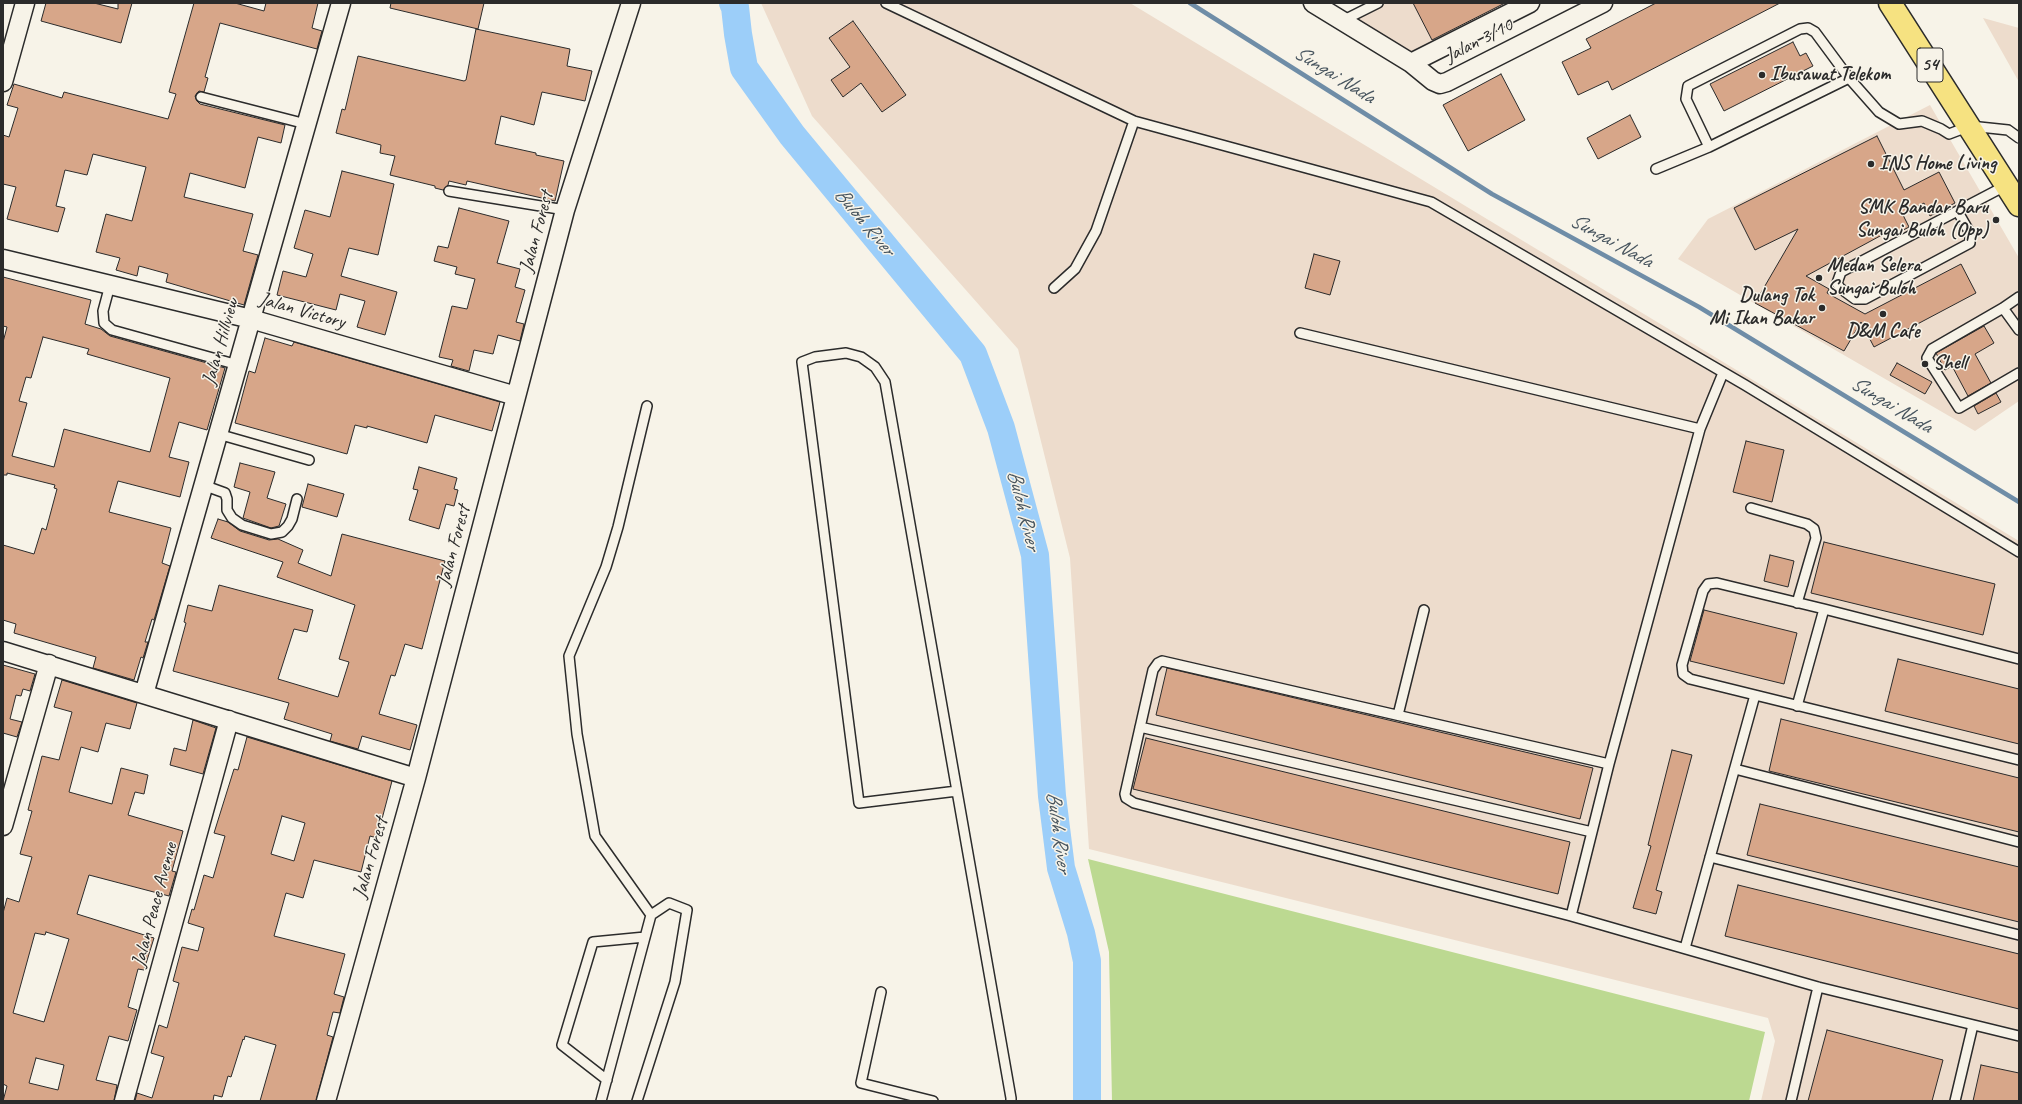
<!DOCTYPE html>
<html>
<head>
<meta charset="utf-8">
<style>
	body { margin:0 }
	#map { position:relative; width:2022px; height:1104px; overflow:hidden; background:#f7f3e8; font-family:Caveat,sans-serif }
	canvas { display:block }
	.frame { position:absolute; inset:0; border:4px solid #2b2b2b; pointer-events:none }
</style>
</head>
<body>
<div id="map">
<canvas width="2022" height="1104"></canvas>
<div class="frame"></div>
</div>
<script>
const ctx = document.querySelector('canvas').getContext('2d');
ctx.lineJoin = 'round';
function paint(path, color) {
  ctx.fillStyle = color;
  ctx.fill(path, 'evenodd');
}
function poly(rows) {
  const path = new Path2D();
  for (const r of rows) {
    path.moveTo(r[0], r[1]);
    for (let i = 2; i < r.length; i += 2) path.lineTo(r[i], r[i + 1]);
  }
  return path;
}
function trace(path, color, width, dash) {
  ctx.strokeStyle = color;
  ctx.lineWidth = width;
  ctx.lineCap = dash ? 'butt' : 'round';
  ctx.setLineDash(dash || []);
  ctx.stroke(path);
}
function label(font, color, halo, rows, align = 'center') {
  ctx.font = font + ' Caveat,sans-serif';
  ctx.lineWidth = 3;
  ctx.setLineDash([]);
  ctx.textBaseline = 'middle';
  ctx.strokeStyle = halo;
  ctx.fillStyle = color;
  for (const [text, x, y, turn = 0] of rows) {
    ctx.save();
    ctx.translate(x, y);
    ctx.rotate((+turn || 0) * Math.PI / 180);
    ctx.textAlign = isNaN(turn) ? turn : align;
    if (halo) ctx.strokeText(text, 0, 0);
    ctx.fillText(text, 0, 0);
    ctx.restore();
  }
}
const built = poly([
	[761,3,1130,3,2019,541,2019,1101,1761,1101,1775,1041,1768,1018,1089,849,1070,558,1018,349,812,116],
	[1386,3,1516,3,1413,56,1351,20],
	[1983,18,2019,28,2019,82],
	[1930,105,2019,258,2019,401,1975,431,1678,259,1708,219]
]);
const green = poly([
	[1088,859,1765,1032,1749,1101,1112,1101,1109,952]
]);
const stream = poly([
	[1190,3,1492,194,1699,307,2019,502]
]);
const river = poly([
	[733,3,735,7,738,34,744,68,792,135,973,354,1001,428,1035,555,1052,796,1061,868,1081,933,1087,961,1087,1101]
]);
const building = poly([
	[46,3,94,3,118,9,118,3,132,3,121,43,41,21,46,3],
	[194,3,235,3,264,11,266,3,318,3,312,28,322,31,317,49,220,23,205,77,208,78,204,92,199,91,195,96,197,101,200,104,285,125,281,143,258,137,245,188,190,173,184,197,253,214,243,251,258,255,244,305,166,282,168,274,139,266,137,276,116,270,120,258,96,252,106,214,132,221,146,167,93,154,87,175,65,170,56,206,65,208,58,232,7,219,16,187,3,184,3,135,9,137,18,108,7,105,14,84,62,98,64,92,168,119,176,94,169,92,194,3],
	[391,3,484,3,478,29,390,8,391,3],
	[1413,3,1505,3,1432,40,1413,3],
	[1656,3,1780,3,1612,90,1608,81,1578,95,1562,62,1591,48,1586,39,1656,3],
	[853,21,906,95,882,112,861,83,843,97,831,80,850,67,829,38,853,21],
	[476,29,570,49,567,66,592,71,585,101,542,92,534,125,501,116,495,144,536,153,536,155,564,161,555,201,467,181,466,185,449,181,448,185,443,190,435,188,435,186,390,175,395,156,380,153,381,145,336,133,342,109,345,110,358,56,464,81,466,80,476,29],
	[1793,42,1800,56,1806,53,1813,66,1724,111,1710,84,1793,42],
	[1501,74,1525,120,1468,151,1443,105,1501,74],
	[1630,115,1641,137,1598,159,1587,138,1630,115],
	[1877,136,1904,190,1939,172,1955,203,1930,216,1924,203,1903,215,1909,227,1896,234,1893,229,1806,276,1829,289,1827,293,1865,314,1961,264,1976,293,1874,347,1861,322,1844,351,1755,303,1798,229,1755,250,1734,208,1877,136],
	[342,171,394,184,378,255,349,248,341,276,397,292,385,335,357,327,365,301,340,294,336,310,277,295,283,271,306,277,313,254,294,248,305,210,330,217,342,171],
	[459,208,509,221,497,263,520,269,515,287,525,290,516,322,524,324,520,341,498,335,493,354,474,350,469,371,451,366,453,360,439,357,452,306,467,309,475,279,455,274,457,267,434,261,438,246,448,248,459,208],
	[1314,254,1340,261,1330,295,1305,288,1314,254],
	[3,277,91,300,85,324,101,329,110,336,225,368,207,430,179,422,169,457,189,462,180,497,118,481,109,512,171,528,162,563,170,566,154,620,152,619,145,642,148,642,143,658,141,657,134,680,93,668,96,657,14,633,16,624,3,620,3,545,34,554,42,528,46,530,57,489,54,488,55,485,7,473,7,475,3,475,3,342,7,327,3,326,3,277],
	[43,337,89,349,87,354,170,378,150,452,64,429,54,467,12,456,27,403,19,401,26,377,31,378,43,337],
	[1984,326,1994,343,1975,354,1991,383,1968,396,1952,366,1945,370,1936,353,1984,326],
	[265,338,292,346,294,342,500,402,492,431,435,415,427,443,367,426,367,428,355,425,347,454,235,423,249,371,255,373,265,338],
	[1897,363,1932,382,1925,394,1890,375,1897,363],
	[1996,393,2001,402,1978,414,1974,406,1996,393],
	[1746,441,1784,450,1772,502,1733,492,1746,441],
	[240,463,275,472,267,498,286,504,279,526,271,528,243,518,250,492,234,487,240,463],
	[419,467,457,478,454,489,458,490,454,506,446,504,439,529,409,520,418,490,413,489,419,467],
	[308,484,344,494,337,517,302,507,308,484],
	[218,519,228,522,240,531,269,540,278,539,303,550,298,563,331,576,342,534,445,561,422,649,405,644,395,676,391,675,379,714,417,725,410,750,362,736,358,749,330,741,332,734,284,719,289,703,173,671,186,623,184,622,188,605,212,611,219,585,313,610,307,632,294,629,278,679,338,697,349,662,339,659,355,605,277,577,283,562,211,538,218,519],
	[1824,542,1995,584,1983,635,1811,593,1824,542],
	[1770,555,1794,561,1788,587,1764,581,1770,555],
	[1704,610,1797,633,1784,684,1690,661,1704,610],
	[1898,659,2019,689,2019,744,1885,711,1898,659],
	[3,665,35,674,30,691,23,689,21,696,16,695,10,719,22,722,17,737,3,733,3,665],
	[1167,668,1593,768,1580,819,1156,715,1167,668],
	[62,680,137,703,130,729,106,723,98,752,81,747,69,792,112,804,121,768,148,775,144,794,135,792,128,815,183,831,172,871,176,872,169,896,89,875,77,914,154,938,144,970,138,969,128,1007,137,1010,128,1041,109,1036,96,1080,117,1085,114,1101,3,1101,7,1086,3,1084,3,913,7,898,19,902,32,857,20,854,32,811,28,810,42,756,59,760,72,712,54,707,62,680],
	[46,932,69,939,44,1022,13,1013,35,933,45,935,46,932],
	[36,1058,64,1065,58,1090,29,1083,36,1058],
	[1781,719,2019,778,2019,832,1769,771,1781,719],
	[193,720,216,728,203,774,170,765,174,748,186,751,193,720],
	[247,737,392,781,377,838,370,836,361,872,314,860,303,898,286,893,274,936,345,954,334,994,344,997,340,1013,333,1012,327,1035,333,1037,316,1101,260,1101,276,1045,245,1036,244,1040,243,1039,231,1077,228,1076,222,1097,214,1095,213,1101,135,1101,137,1093,152,1098,164,1057,151,1053,159,1025,167,1028,179,983,173,981,182,947,198,951,204,928,188,923,192,909,194,910,204,875,213,878,225,836,214,833,234,769,238,770,247,737],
	[282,816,305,823,294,861,271,854,282,816],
	[1146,738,1570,842,1558,894,1133,789,1146,738],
	[1672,750,1692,755,1656,890,1662,892,1656,914,1633,908,1651,846,1648,845,1672,750],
	[1760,804,2019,867,2019,922,1747,855,1760,804],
	[1738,885,2019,954,2019,1009,1725,936,1738,885],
	[1827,1030,1943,1060,1932,1101,1808,1101,1827,1030],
	[1981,1065,2019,1073,2019,1101,1973,1101,1981,1065]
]);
const service = poly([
	[886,3,1134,121,1431,202,1745,385,2019,552],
	[1342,21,1378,3],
	[201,97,306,124],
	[1709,147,1686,99,1688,86,1800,29,1808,28,1815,32,1849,78],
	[1656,169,1709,147,1849,78,1879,112,1899,124,1922,121,1941,129,1949,134,1970,126,2008,130,2019,138],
	[449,191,565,210],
	[1958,212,1970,233,1970,243,1865,299,1855,299,1840,288,1837,283,1841,272,2007,185],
	[110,285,103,311,104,323,112,330,238,365],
	[1054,288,1075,269,1096,231,1134,121],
	[2019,297,2003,308,1932,349,1927,358,1959,408,2019,373],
	[2003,308,2019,330],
	[1300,333,1700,429],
	[647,406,618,527,606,567,569,656,577,734,595,836,651,915],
	[218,434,309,460],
	[203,485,225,493,227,499,227,510,232,518,242,525,271,534,282,532,288,526,292,519,297,499],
	[1751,508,1807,524,1814,529,1816,538,1797,603],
	[1824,609,1717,583,1708,584,1703,591,1682,665,1683,674,1690,679,2019,760],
	[1797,706,1824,609,2019,659],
	[1398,715,1424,610],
	[1140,727,1592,832],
	[1609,764,1162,661,1158,663,1153,670,1125,794,1126,798,1134,803,1571,916,1818,987,2019,1036],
	[1735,769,2019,842],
	[957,791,859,803,802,362,815,357,846,353,861,357,875,367,885,382,1011,1098,1011,1101],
	[1710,857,2019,935],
	[1571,916,1609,764,1700,429,1723,373],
	[1685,948,1755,695],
	[881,992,861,1083,933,1101],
	[607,1080,562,1045,593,942,645,937],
	[601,1101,651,915,669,903,687,910,675,982,637,1101],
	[1791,1101,1818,987],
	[1955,1101,1973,1025]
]);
const minor = poly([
	[1313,3,1411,63,1433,81,1440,84,1447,82,1603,3],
	[1411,63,1530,3],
	[3,82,25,3],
	[3,259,251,319,516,396],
	[3,651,416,778],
	[144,694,341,3],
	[3,826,49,664],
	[124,1101,229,720],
	[326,1101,416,778,565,210,631,3]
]);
const trunk = poly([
	[1890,3,2019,205]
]);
const markers = [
	[1762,75,4,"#2b2b2b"],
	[1871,164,4,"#2b2b2b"],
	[1996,220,4,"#2b2b2b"],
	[1819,278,4,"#2b2b2b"],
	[1822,308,4,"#2b2b2b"],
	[1883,314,4,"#2b2b2b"],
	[1925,364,4,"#2b2b2b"]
];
const shields = [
	[1930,65,26]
];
const shieldNames = [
	["54",1930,65]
];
const streetNames = [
	["Jalan 3/10",1479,41,-27],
	["Jalan Forest",537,232,-75],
	["Jalan Victory",302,311,16],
	["Jalan Hillview",221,342,-74],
	["Jalan Forest",454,546,-75],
	["Jalan Forest",371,858,-74],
	["Jalan Peace Avenue",155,905,-75]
];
const poiNames = [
	["Ibusawat Telekom",1770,75],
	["INS Home Living",1879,164],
	["SMK Bandar Baru",1988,208,"right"],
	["Sungai Buloh (Opp)",1988,231,"right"],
	["Medan Selera",1827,266],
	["Sungai Buloh",1827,289],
	["Dulang Tok",1814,296,"right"],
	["Mi Ikan Bakar",1814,319,"right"],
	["D&M Cafe",1883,332,"center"],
	["Shell",1933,364]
];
const waterNames = [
	["Sungai Nada",1334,75,32],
	["Buloh River",864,222,50],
	["Sungai Nada",1611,241,29],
	["Sungai Nada",1891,405,31],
	["Buloh River",1023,510,76],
	["Buloh River",1058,832,82]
];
paint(built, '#eddccc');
paint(green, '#bcd991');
trace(stream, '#6f8da7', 4.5);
trace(river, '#9ccef9', 28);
paint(building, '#d7a689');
trace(building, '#2b2b2b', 1);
trace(service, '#2b2b2b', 12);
trace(minor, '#2b2b2b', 21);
trace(trunk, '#2b2b2b', 25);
trace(service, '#f7f3e8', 9);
trace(minor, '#f7f3e8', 18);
trace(trunk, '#f6e281', 22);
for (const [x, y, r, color] of markers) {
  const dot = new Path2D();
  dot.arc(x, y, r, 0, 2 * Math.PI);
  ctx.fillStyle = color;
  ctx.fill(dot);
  trace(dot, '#f7f3e8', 1.5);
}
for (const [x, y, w] of shields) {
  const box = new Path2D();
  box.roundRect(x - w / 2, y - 17, w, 34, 3);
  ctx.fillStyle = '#f7f3e8';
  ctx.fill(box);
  trace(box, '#2b2b2b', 1);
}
label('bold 19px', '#2b2b2b', null, shieldNames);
label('20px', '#2b2b2b', '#f7f3e8', streetNames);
label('bold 20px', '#2b2b2b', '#f7f3e8', poiNames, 'left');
label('italic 21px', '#47545e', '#f7f3e8', waterNames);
</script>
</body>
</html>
